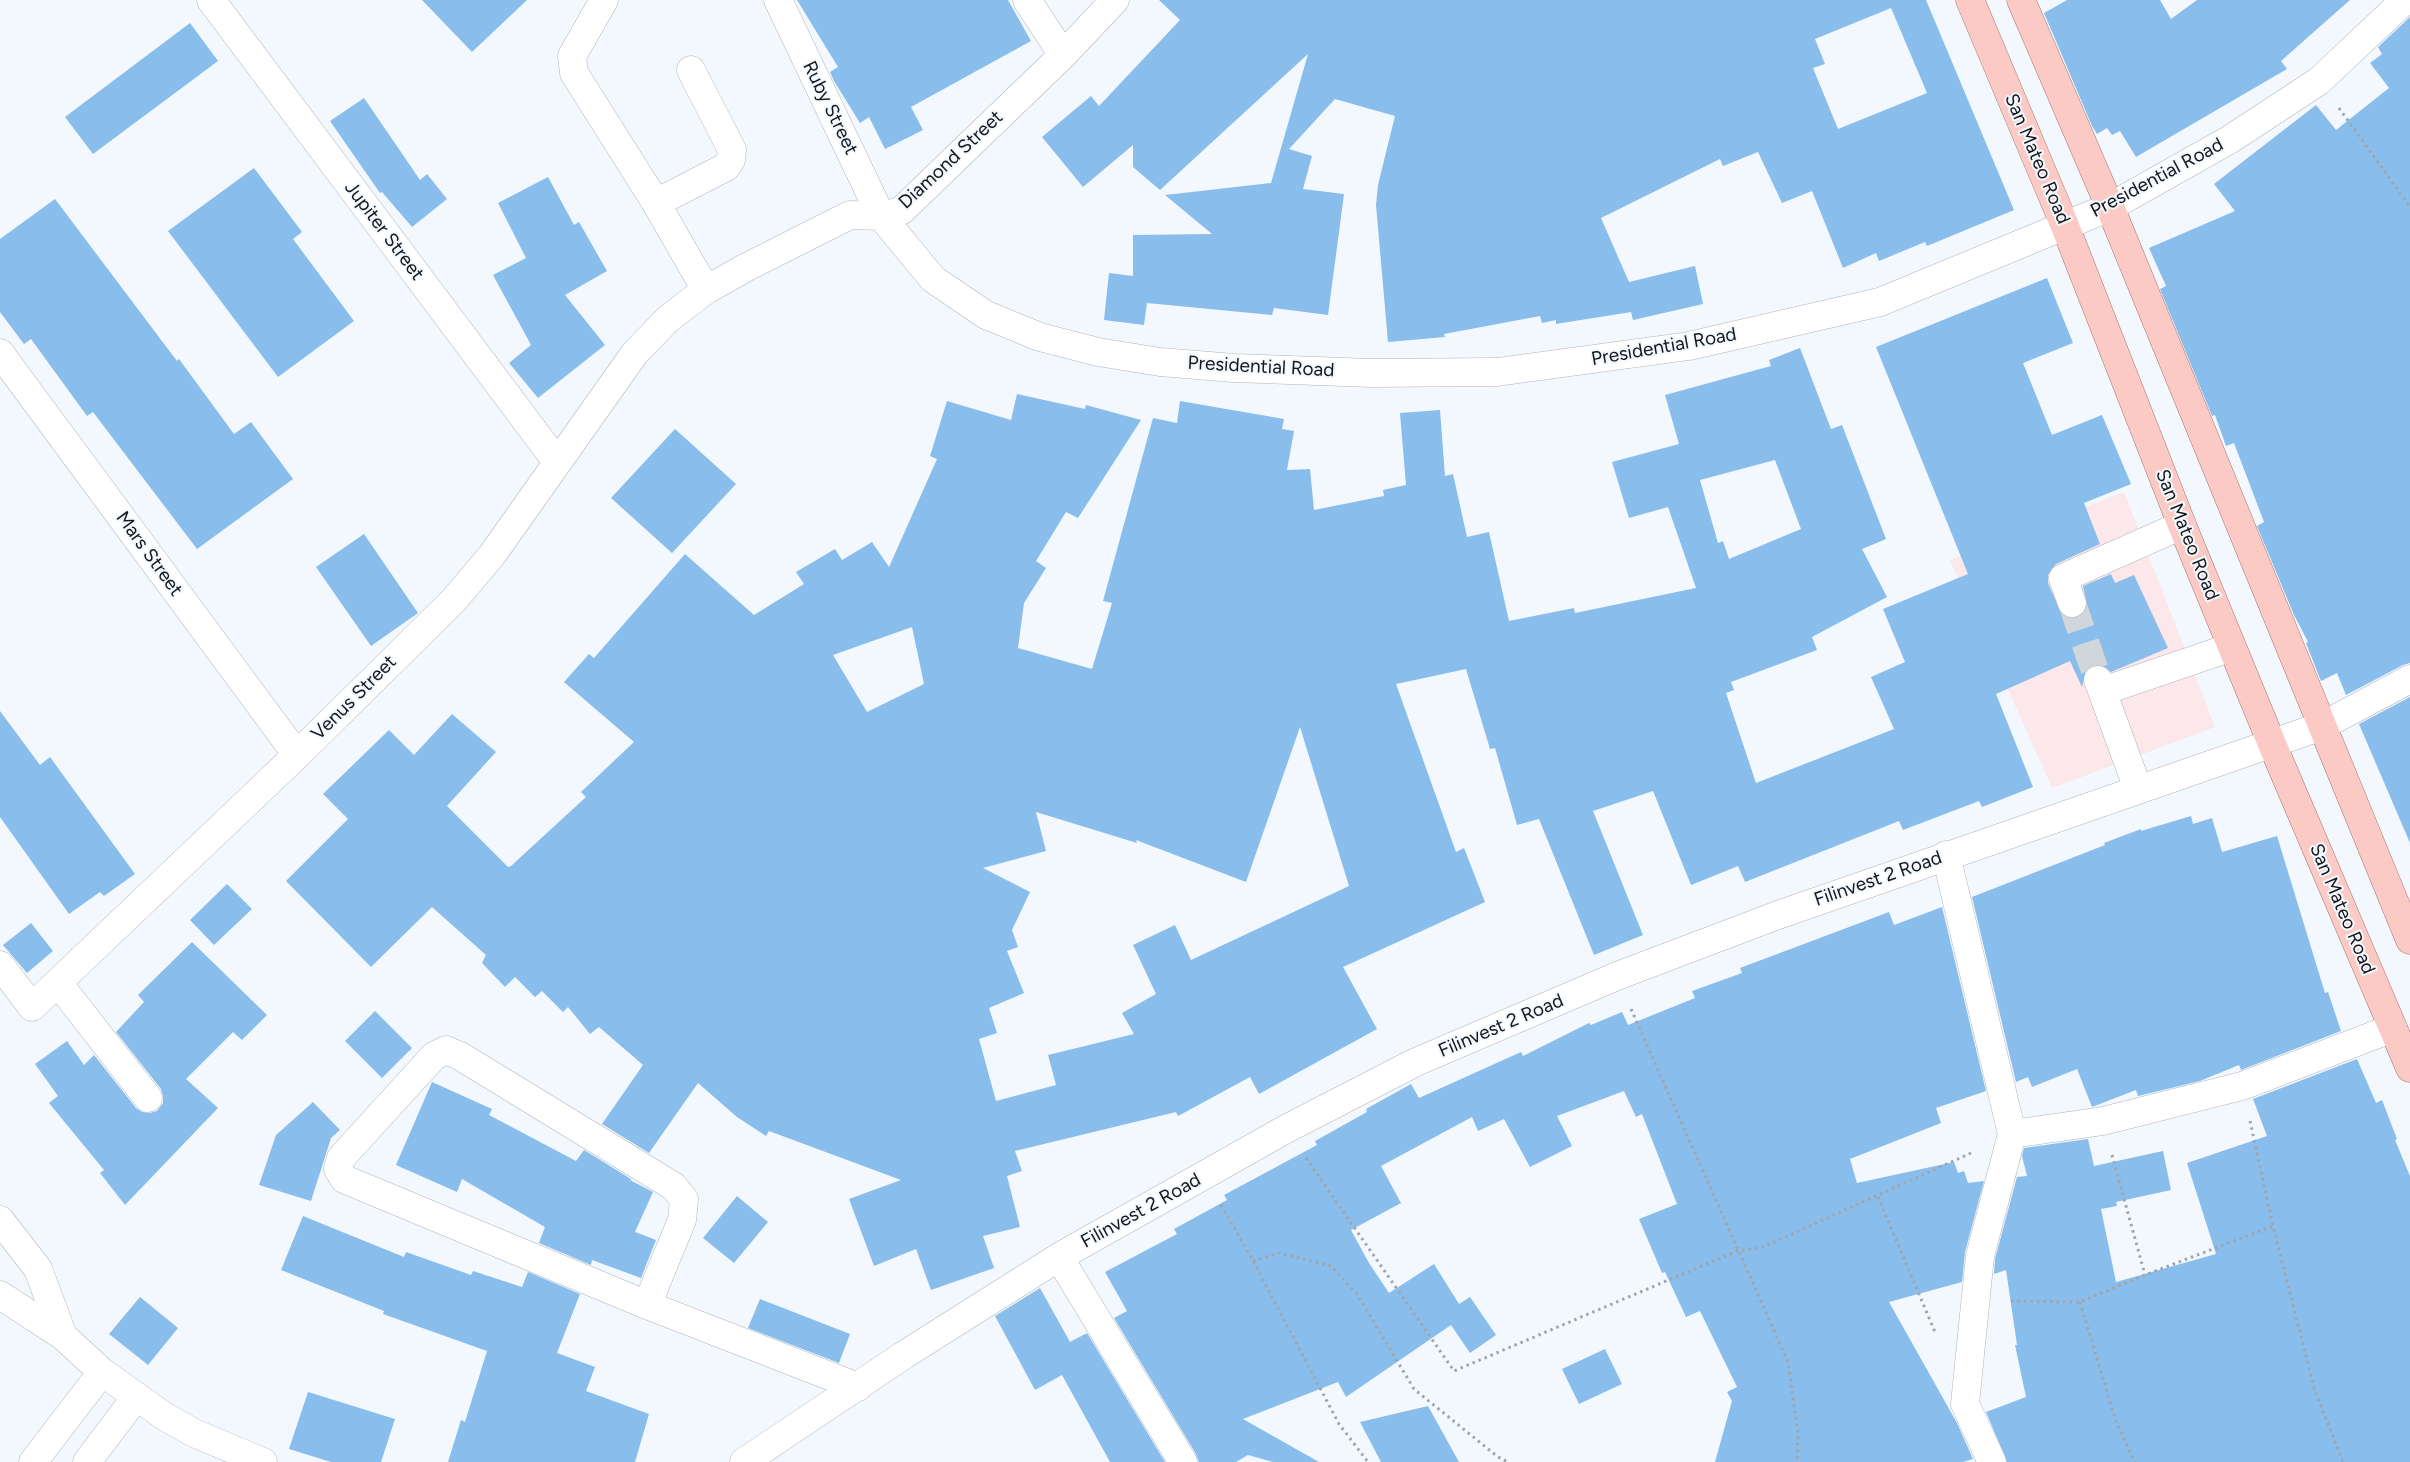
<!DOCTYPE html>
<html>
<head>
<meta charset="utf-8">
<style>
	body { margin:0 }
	canvas { display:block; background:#f2f8fd }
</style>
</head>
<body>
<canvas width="2410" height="1462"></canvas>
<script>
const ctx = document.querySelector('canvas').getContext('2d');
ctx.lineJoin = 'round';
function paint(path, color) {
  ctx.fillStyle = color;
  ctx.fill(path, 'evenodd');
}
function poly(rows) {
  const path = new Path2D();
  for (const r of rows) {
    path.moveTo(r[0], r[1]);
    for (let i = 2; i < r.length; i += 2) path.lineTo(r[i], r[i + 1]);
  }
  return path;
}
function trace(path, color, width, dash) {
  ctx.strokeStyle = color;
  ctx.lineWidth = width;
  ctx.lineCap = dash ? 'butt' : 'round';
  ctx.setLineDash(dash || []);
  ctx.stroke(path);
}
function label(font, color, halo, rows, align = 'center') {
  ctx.font = font + ' Figtree,sans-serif';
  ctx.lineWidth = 4;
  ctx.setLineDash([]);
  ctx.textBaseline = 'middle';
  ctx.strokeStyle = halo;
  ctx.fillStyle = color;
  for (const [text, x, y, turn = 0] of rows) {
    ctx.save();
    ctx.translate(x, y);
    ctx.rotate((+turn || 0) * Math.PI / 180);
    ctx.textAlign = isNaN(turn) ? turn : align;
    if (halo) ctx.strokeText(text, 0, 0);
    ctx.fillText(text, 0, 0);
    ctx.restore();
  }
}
const commercial = poly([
	[2124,492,2215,727,2052,788,1950,560]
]);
const building = poly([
	[422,0,527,0,472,52],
	[797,0,1008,0,1031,41,911,107,923,130,885,149,869,117,860,123,834,81,830,72,838,67],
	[1159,0,1926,0,2014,210,1927,246,1925,242,1879,261,1876,253,1843,268,1812,191,1782,203,1758,152,1723,166,1720,159,1601,218,1629,282,1695,266,1703,304,1633,320,1631,312,1556,324,1556,320,1542,323,1540,316,1444,334,1445,337,1388,342,1376,205,1378,185,1395,116,1335,99,1289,149,1312,156,1303,189,1344,194,1328,315,1274,308,1272,315,1147,303,1144,325,1104,320,1109,273,1133,276,1133,235,1212,234,1165,195,1271,183,1308,54,1160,190,1133,167,1133,145,1083,187,1042,137,1091,96,1099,106,1180,20],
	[1891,8,1927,93,1838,129,1813,68,1825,64,1815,39],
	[2067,0,2160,0,2171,19,2197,0,2350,0,2281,61,2287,69,2136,157,2120,131,2112,135,2107,128,2097,134,2092,126,2044,13],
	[2410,17,2410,663,2403,665,2346,695,2337,673,2321,681,2306,643,2308,642,2294,615,2257,526,2264,522,2234,443,2226,446,2215,415,2212,416,2160,289,2166,286,2149,248,2235,211,2214,184,2316,105,2336,130,2389,88,2370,63,2382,54,2378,47],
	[190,23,218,61,93,154,65,117],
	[364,98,420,180,427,174,447,199,412,227,382,192,380,193,330,121],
	[254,168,302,232,293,239,354,321,278,377,168,231],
	[548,177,574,225,579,222,607,271,565,295,605,345,538,398,509,363,531,345,493,275,526,258,498,203],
	[55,199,177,361,179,359,234,434,251,422,293,479,197,549,93,412,87,416,31,339,24,344,0,312,0,239],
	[2047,278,2073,343,2023,363,2052,435,2102,415,2131,484,2084,503,2100,544,2056,564,2048,575,2048,583,2062,615,2069,618,2077,618,2084,613,2087,606,2083,586,2111,574,2115,583,2134,575,2168,648,2111,672,2101,665,2092,666,2086,670,2082,687,2070,661,1996,694,2033,787,1982,807,1979,801,1903,830,1899,821,1745,882,1738,866,1691,885,1653,791,1593,811,1643,935,1594,955,1539,819,1517,825,1495,748,1490,749,1466,669,1396,684,1456,852,1464,848,1485,902,1343,967,1377,1029,1259,1094,1250,1077,1178,1116,1176,1112,1015,1151,1022,1171,1007,1176,1020,1227,983,1236,994,1268,931,1290,916,1249,874,1266,849,1199,901,1180,769,1131,766,1136,737,1117,698,1083,649,1153,602,1124,643,1065,599,1027,590,1034,568,1007,563,1012,542,991,535,997,515,977,505,987,482,963,486,955,432,907,371,967,286,881,348,819,323,794,389,730,414,755,452,714,496,752,447,806,508,867,511,866,586,797,581,792,634,742,564,682,589,654,594,658,685,554,754,615,804,584,796,572,835,549,842,560,872,542,889,567,937,459,930,456,947,401,1011,420,1017,394,1085,409,1086,405,1141,420,1078,518,1066,512,1036,561,1046,568,1024,603,1018,648,1092,669,1112,603,1103,601,1153,418,1177,423,1180,401,1284,419,1282,429,1294,431,1287,470,1310,469,1314,510,1384,496,1383,490,1406,485,1400,413,1440,410,1445,476,1453,474,1467,537,1489,532,1509,621,1574,608,1575,613,1696,588,1668,507,1629,518,1612,462,1679,444,1665,395,1771,366,1769,360,1800,348,1831,429,1842,425,1886,539,1862,549,1887,597,1812,637,1817,650,1731,682,1734,690,1726,693,1756,783,1894,729,1871,677,1905,662,1883,609,1968,574,1876,347],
	[1775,460,1801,529,1729,559,1723,541,1718,543,1700,480],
	[912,627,924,684,867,712,833,655],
	[1300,727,1349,886,1191,960,1175,925,1133,945,1156,994,1122,1013,1134,1034,1048,1055,1056,1085,996,1101,979,1039,997,1033,989,1008,1024,993,1007,951,1018,947,1012,930,1030,892,983,868,1046,851,1036,812,1137,843,1136,840,1246,882],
	[675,429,736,484,672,553,611,498],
	[364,534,418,613,371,646,316,567],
	[2410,697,2410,843,2359,724],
	[0,711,40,765,50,757,135,874,104,896,100,892,69,914,0,817],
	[2191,816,2193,824,2212,818,2222,852,2277,836,2325,993,2328,992,2341,1031,2241,1070,2239,1065,2200,1081,2138,1096,2136,1090,2092,1107,2077,1069,2032,1087,2028,1077,2016,1082,1972,897,2105,845,2104,843,2141,829,2141,831],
	[227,884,252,909,214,945,190,920],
	[1942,907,1986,1091,1936,1108,1941,1123,1850,1159,1857,1183,1954,1162,1958,1173,1964,1171,1968,1183,1984,1181,1965,1252,1962,1282,1889,1302,1957,1423,1973,1459,1963,1462,1715,1462,1732,1401,1727,1392,1737,1387,1700,1311,1686,1317,1665,1272,1662,1273,1639,1219,1677,1204,1642,1114,1636,1117,1624,1091,1557,1116,1572,1146,1530,1167,1504,1119,1478,1131,1472,1117,1381,1166,1401,1203,1351,1230,1369,1263,1389,1293,1434,1264,1459,1304,1470,1297,1496,1335,1470,1353,1451,1325,1346,1397,1338,1382,1243,1419,1319,1462,1273,1462,1248,1455,1236,1462,1199,1462,1196,1454,1114,1318,1127,1311,1105,1272,1177,1234,1174,1229,1227,1200,1224,1195,1317,1145,1315,1141,1367,1112,1366,1109,1411,1084,1419,1098,1521,1052,1523,1056,1589,1023,1591,1025,1622,1012,1628,1025,1695,998,1692,991,1742,973,1740,968,1889,912,1894,925],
	[31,923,53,951,27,973,3,945],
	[192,942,267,1015,242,1040,233,1032,186,1079,218,1108,125,1205,100,1173,104,1170,49,1103,58,1096,35,1064,67,1041,84,1065,94,1055,136,1108,142,1112,150,1113,157,1111,163,1103,163,1096,161,1089,116,1032,144,1002,138,995],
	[375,1011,412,1048,382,1078,345,1041],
	[2357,1059,2376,1103,2382,1100,2397,1139,2395,1140,2410,1176,2410,1462,2007,1462,1986,1412,2026,1397,2015,1345,2017,1345,2006,1270,1994,1274,1995,1259,2017,1177,2027,1176,2022,1156,2024,1148,2088,1139,2094,1166,2163,1151,2171,1190,2116,1202,2117,1206,2101,1209,2116,1282,2216,1254,2187,1163,2267,1136,2253,1099],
	[432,1082,492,1109,489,1115,576,1161,584,1150,631,1179,630,1180,653,1192,635,1232,656,1240,641,1278,592,1260,591,1265,539,1243,545,1227,462,1179,457,1192,396,1165],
	[313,1102,340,1130,331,1138,311,1201,259,1185,276,1135],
	[737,1196,768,1222,734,1263,703,1238],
	[303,1216,404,1257,406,1252,471,1275,473,1271,522,1287,528,1272,580,1294,557,1353,595,1367,586,1391,649,1414,635,1462,448,1462,461,1420,465,1422,487,1351,383,1314,384,1311,281,1270],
	[1040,1288,1070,1342,1087,1333,1165,1462,1110,1462,1062,1375,1035,1390,995,1316],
	[140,1297,178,1328,148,1365,109,1334],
	[760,1299,850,1334,839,1363,748,1328],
	[1605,1349,1622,1384,1579,1404,1562,1369],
	[308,1392,395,1419,381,1462,331,1462,289,1449],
	[1428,1406,1459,1462,1381,1462,1360,1422]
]);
const minorTunnel = poly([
	[2072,603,2098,680]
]);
const path = poly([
	[2339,108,2410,207],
	[1631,1009,1788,1362,1798,1432,1797,1462],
	[2250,1121,2273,1226,2314,1388,2343,1462],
	[2112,1155,2145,1275],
	[1306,1158,1454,1371,1737,1251,1761,1248,1971,1153],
	[1878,1197,1935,1332],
	[1221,1205,1253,1261,1339,1424,1368,1462],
	[1253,1261,1279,1253,1331,1266,1357,1294,1414,1389,1498,1457,1508,1462],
	[2011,1301,2080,1302,2145,1275,2273,1226],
	[2080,1302,2116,1422,2135,1462]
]);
const minor = poly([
	[211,0,557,462],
	[604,0,572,56,574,73,656,203,706,290],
	[778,0,881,216,933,279,986,315,1040,337,1098,352,1160,362,1234,368,1372,373,1497,372,1689,346,1880,302,2110,207,2229,140,2319,81,2405,0],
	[1027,0,1063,55],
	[656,203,726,167,731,160,732,150,691,70],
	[0,353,297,755],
	[2072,603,2063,578,2182,525],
	[2098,680,2138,789],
	[2103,691,2232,647],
	[1946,855,2012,1134,1980,1256,1965,1404,1992,1462],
	[0,965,32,1007,297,755,454,600,492,555,635,353,668,319,706,290,745,268,850,215,881,216,901,211,1063,55,1115,0],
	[58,983,148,1098],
	[2012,1134,2103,1121,2242,1086,2393,1028],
	[0,1220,38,1269,63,1336],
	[1059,1257,1183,1462],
	[0,1295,63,1336,102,1372,164,1416,194,1433,263,1462],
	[647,1305,682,1220,684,1199,673,1186,460,1056,446,1050,434,1056,341,1158,338,1169,344,1179,647,1305,858,1387],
	[33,1462,102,1372],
	[87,1462,136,1397],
	[744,1462,904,1355,1059,1257,1286,1129,1416,1062,1617,976,1778,915,2322,726,2410,679]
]);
const major = poly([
	[1970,0,2065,226,2182,525,2272,744,2410,1068],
	[2021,0,2110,207,2410,940]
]);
const streetNames = [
	["Ruby Street",830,108,64],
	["San Mateo Road",2037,159,67],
	["Diamond Street",951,160,-43],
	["Presidential Road",2157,178,-28],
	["Jupiter Street",384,231,53],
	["Presidential Road",1664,347,-10],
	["Presidential Road",1261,367,3],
	["San Mateo Road",2187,535,68],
	["Mars Street",149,554,54],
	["Venus Street",354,698,-45],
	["Filinvest 2 Road",1878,879,-19],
	["San Mateo Road",2342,909,67],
	["Filinvest 2 Road",1501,1026,-23],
	["Filinvest 2 Road",1141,1211,-29]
];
paint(commercial, '#fce7ea');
paint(building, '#89bdec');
trace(minorTunnel, '#d1d6db', 28, [28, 14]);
trace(minor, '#b0b5ba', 29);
trace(major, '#a97470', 29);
trace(path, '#a1a5a9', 3, [2.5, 4]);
trace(minor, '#fff', 28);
trace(major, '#fbcac5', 28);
label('19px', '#151719', '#f2f8fd', streetNames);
</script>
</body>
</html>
